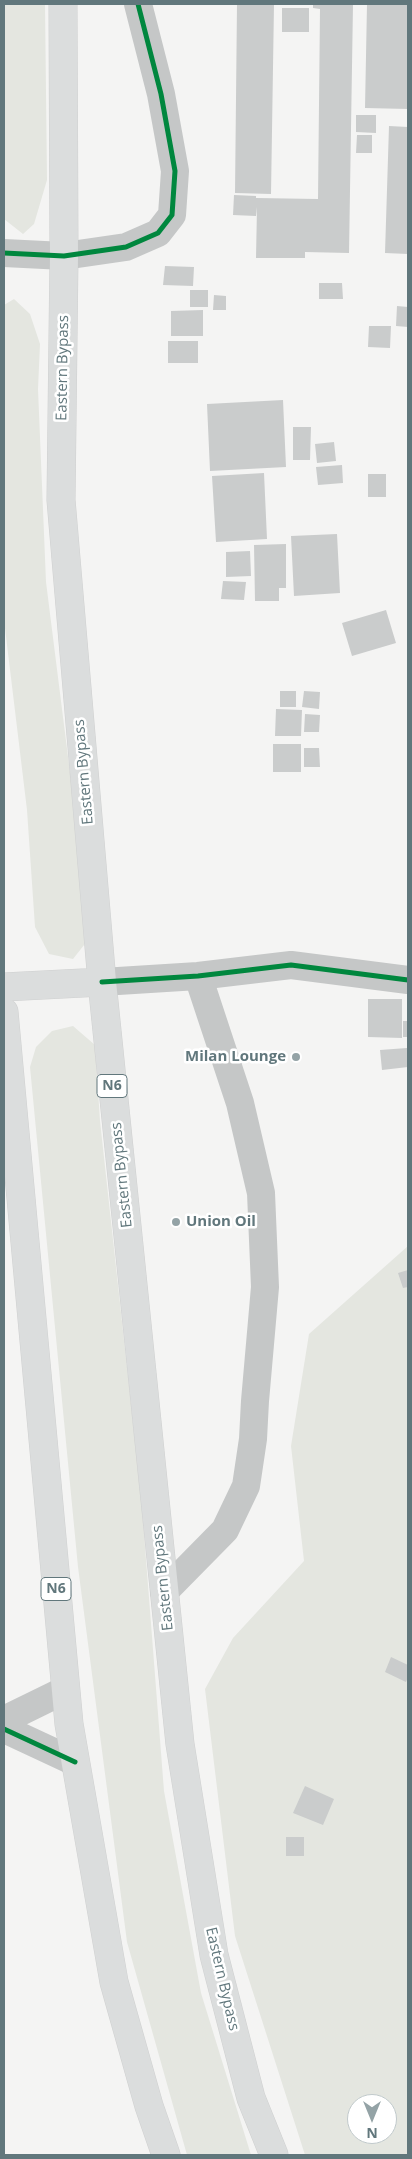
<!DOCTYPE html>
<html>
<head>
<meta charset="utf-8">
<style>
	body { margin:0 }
	#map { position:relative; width:412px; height:2159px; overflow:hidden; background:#f4f4f3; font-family:"Open Sans",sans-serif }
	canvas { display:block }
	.frame { position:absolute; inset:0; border:5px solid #61777c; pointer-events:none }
	.north { position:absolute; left:347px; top:2094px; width:50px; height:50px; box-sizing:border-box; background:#fff; border:1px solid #c0c9cb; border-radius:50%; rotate:180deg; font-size:14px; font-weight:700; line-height:20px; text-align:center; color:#61777c }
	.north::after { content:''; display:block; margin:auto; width:18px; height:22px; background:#94a3a6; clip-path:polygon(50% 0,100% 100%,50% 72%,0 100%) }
</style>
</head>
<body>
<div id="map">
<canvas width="412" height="2159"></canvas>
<div class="frame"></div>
<div class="north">N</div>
</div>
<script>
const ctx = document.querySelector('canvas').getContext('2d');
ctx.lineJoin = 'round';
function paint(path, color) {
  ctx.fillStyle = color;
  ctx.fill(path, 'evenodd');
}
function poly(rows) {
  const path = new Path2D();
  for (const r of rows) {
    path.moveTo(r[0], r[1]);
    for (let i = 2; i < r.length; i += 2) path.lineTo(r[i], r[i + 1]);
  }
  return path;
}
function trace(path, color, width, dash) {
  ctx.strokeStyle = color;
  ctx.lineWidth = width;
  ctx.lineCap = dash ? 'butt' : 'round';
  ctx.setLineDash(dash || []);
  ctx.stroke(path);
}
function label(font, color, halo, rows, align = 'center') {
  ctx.font = font + ' "Open Sans",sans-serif';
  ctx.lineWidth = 5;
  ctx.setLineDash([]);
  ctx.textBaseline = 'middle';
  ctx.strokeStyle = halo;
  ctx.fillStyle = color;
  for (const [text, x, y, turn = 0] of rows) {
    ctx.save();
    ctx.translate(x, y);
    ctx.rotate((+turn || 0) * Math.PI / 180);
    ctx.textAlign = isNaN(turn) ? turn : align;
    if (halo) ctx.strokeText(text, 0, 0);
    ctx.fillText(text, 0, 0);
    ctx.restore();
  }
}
const green = poly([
	[4,4,45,4,47,180,34,224,23,234,4,219],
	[14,299,30,314,40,344,38,389,46,582,82,868,88,940,73,959,49,954,35,927,27,810,4,620,4,305],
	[73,1026,95,1045,100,1121,141,1495,164,1791,201,1993,251,2155,187,2155,127,1942,78,1567,30,1067,36,1047,52,1031],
	[408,1246,408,2155,305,2155,235,1936,205,1689,233,1638,304,1561,291,1446,309,1334],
	[357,2104,387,2104,387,2134,357,2134]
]);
const building = poly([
	[237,4,274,4,271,194,235,193],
	[313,4,353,4,349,253,305,252,305,258,256,258,257,207,256,216,233,215,234,195,256,196,256,198,318,199,320,9,313,8],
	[367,4,408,4,408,109,365,108],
	[282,8,309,8,309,32,282,32],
	[356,115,376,115,376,133,356,132],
	[389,126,408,127,408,254,385,253],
	[357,135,372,135,372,153,356,153],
	[165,266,194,267,193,286,163,285],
	[319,283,342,283,343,299,319,299],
	[190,290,208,290,208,307,190,307],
	[214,295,226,296,226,310,213,310],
	[397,306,408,307,408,327,396,326],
	[203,310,203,336,171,336,171,311],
	[369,326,391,326,390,348,368,347],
	[168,341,198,341,198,363,168,363],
	[283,400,286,467,210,471,207,404],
	[293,427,311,427,310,460,293,460],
	[334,442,336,461,317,463,315,444],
	[342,465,343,483,318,485,316,467],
	[264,473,267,539,216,542,212,476],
	[368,474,386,474,386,497,368,497],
	[337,534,340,593,294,596,291,536],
	[286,544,286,588,279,588,279,601,255,601,254,545],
	[250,551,251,576,226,577,226,552],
	[223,581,246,582,244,600,221,599],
	[386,610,396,643,352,656,342,623],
	[280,691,296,691,296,707,280,707],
	[304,691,320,692,319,709,302,707],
	[276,709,302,710,301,736,275,736],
	[305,714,320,715,319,732,304,732],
	[273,744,301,744,301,772,273,772],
	[304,748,319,748,320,767,304,767],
	[368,999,402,999,402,1038,368,1037],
	[403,1021,408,1021,408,1037,403,1037],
	[407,1048,408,1067,382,1070,380,1050],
	[408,1270,408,1287,403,1288,398,1273],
	[391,1657,408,1665,408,1677,406,1682,385,1672],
	[305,1786,334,1799,323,1825,293,1813],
	[286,1837,304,1837,304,1856,286,1856]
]);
const minor = poly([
	[4,253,64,256,126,247,158,233,172,215,175,171,161,94,138,4],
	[102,982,198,976,291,965,408,980],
	[164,1592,225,1530,246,1486,253,1439,255,1401,265,1287,261,1193,240,1103,198,976],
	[4,1720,65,1690],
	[4,1729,75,1762]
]);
const highway = poly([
	[63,4,64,256,61,500,102,982,180,1744,214,1955,251,2098,274,2155],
	[4,987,102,982],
	[4,1012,69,1724,114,1982,149,2106,166,2155]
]);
const cycleway = poly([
	[4,253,64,256,126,247,158,233,172,215,175,171,161,94,138,4],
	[102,982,198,976,291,965,408,980],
	[4,1729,75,1762]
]);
const markers = [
	[296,1057,5,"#94a3a6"],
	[176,1222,5,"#94a3a6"]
];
const shields = [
	[112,1086,30],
	[56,1589,30]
];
const shieldNames = [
	["N6",112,1086],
	["N6",56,1589]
];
const streetNames = [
	["Eastern Bypass",63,368,-89],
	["Eastern Bypass",84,772,-95],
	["Eastern Bypass",122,1175,-96],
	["Eastern Bypass",163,1578,-96],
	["Eastern Bypass",222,1979,77]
];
const poiNames = [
	["Milan Lounge",286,1057],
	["Union Oil",186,1222,"left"]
];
paint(green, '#e4e6e0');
paint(building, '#cacccc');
trace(highway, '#cfd0d0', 29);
trace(minor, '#c5c7c7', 28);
trace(highway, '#dbdddd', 28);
trace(cycleway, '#00873e', 5);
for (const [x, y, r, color] of markers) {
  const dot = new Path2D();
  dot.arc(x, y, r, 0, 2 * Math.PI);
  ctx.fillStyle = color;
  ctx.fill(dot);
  trace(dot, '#fff', 2);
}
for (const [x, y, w] of shields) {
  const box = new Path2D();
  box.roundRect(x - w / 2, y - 11.5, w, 23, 4);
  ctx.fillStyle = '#fff';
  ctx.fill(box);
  trace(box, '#61777c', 1);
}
label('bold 14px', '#61777c', null, shieldNames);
label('15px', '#61777c', '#fff', streetNames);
label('bold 15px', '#61777c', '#fff', poiNames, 'right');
</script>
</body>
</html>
